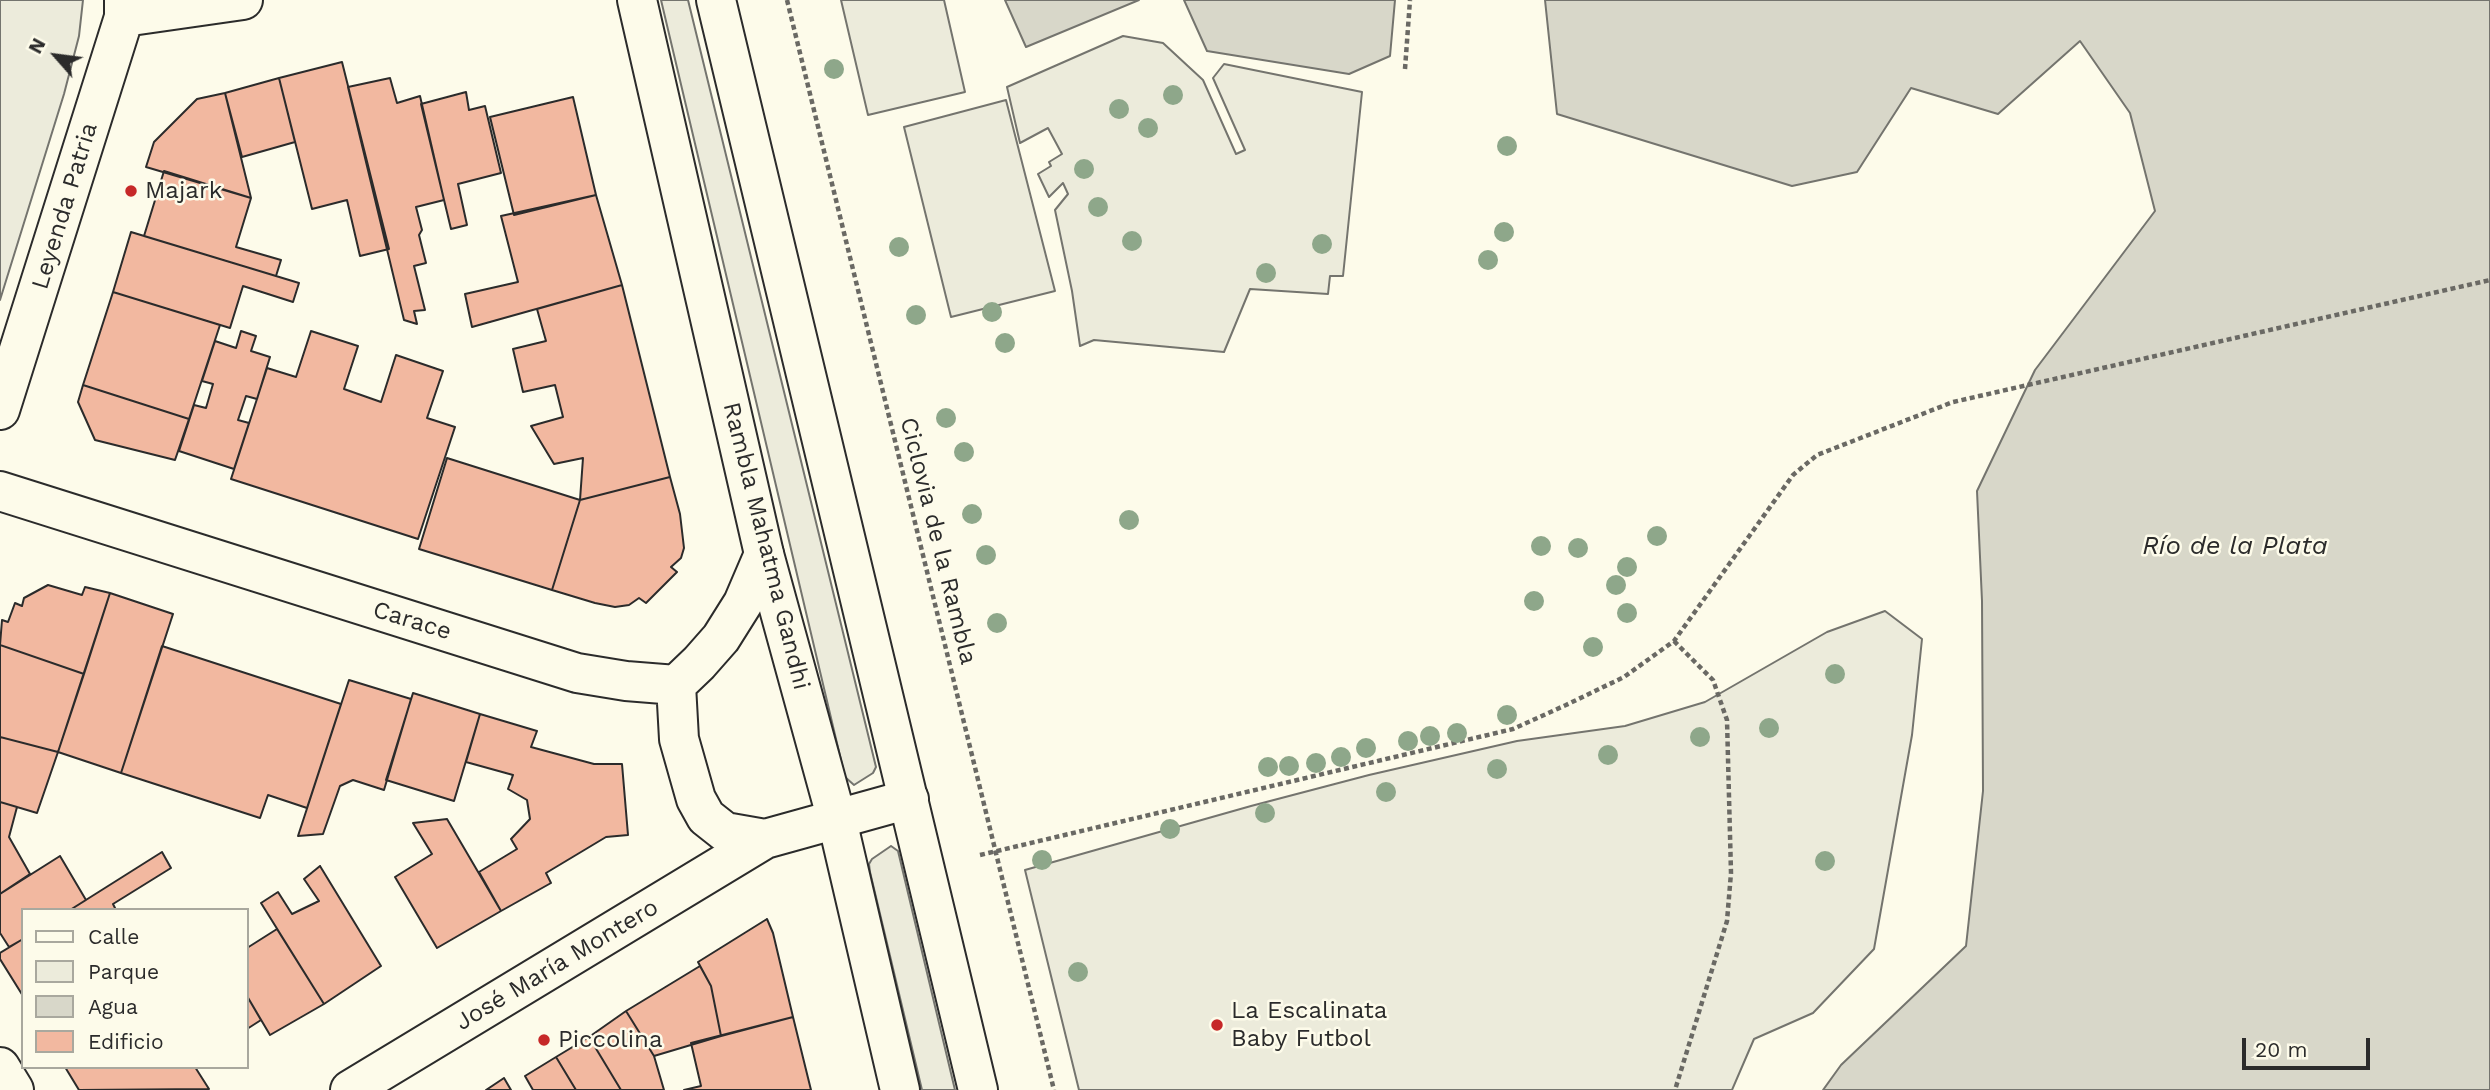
<!DOCTYPE html>
<html>
<head>
<meta charset="utf-8">
<style>
	body { margin:0 }
	#map { position:relative; width:2490px; height:1090px; overflow:hidden; background:#fdfbea; font-family:"Work Sans",sans-serif }
	canvas { display:block }
	.legend { position:absolute; left:21px; top:908px; width:228px; height:161px; box-sizing:border-box; background:#fdfbea; border:2px solid #a9a89e; margin:0; padding:9px 12px; list-style:none; font-size:21px; color:#2b2b2b }
	.legend li { display:flex; align-items:center; gap:14px; height:35px }
	.legend b { width:35px; border:2px solid #a9a89e }
	.north { position:absolute; left:21px; top:21px; width:70px; height:70px; -webkit-text-stroke:5px #fdfbea; paint-order:stroke; rotate:298deg; font-size:19px; font-weight:700; line-height:28px; text-align:center; color:#2b2b2b }
	.north::after { content:''; display:block; margin:auto; width:24px; height:32px; background:#2b2b2b; clip-path:polygon(50% 0,100% 100%,50% 72%,0 100%) }
	.scale { position:absolute; left:2242px; top:1038px; width:128px; height:32px; box-sizing:border-box; border:4px solid #2b2b2b; border-top:0; padding-left:9px; font-size:21px; line-height:24px; white-space:nowrap; color:#2b2b2b; -webkit-text-stroke:5px #fdfbea; paint-order:stroke }
</style>
</head>
<body>
<div id="map">
<canvas width="2490" height="1090"></canvas>
<ul class="legend">
<li><b style="height:9px;background:#fdfbea"></b>Calle</li>
<li><b style="height:19px;background:#ecebdb"></b>Parque</li>
<li><b style="height:19px;background:#d8d7c9"></b>Agua</li>
<li><b style="height:19px;background:#f2b8a0"></b>Edificio</li>
</ul>
<div class="north">N</div>
<div class="scale">20 m</div>
</div>
<script>
const ctx = document.querySelector('canvas').getContext('2d');
ctx.lineJoin = 'round';
function paint(path, color) {
  ctx.fillStyle = color;
  ctx.fill(path, 'evenodd');
}
function poly(rows) {
  const path = new Path2D();
  for (const r of rows) {
    path.moveTo(r[0], r[1]);
    for (let i = 2; i < r.length; i += 2) path.lineTo(r[i], r[i + 1]);
  }
  return path;
}
function trace(path, color, width, dash) {
  ctx.strokeStyle = color;
  ctx.lineWidth = width;
  ctx.lineCap = dash ? 'butt' : 'round';
  ctx.setLineDash(dash || []);
  ctx.stroke(path);
}
function label(font, color, halo, rows, align = 'center') {
  ctx.font = font + ' "Work Sans",sans-serif';
  ctx.lineWidth = 5;
  ctx.setLineDash([]);
  ctx.textBaseline = 'middle';
  ctx.strokeStyle = halo;
  ctx.fillStyle = color;
  for (const [text, x, y, turn = 0] of rows) {
    ctx.save();
    ctx.translate(x, y);
    ctx.rotate((+turn || 0) * Math.PI / 180);
    ctx.textAlign = isNaN(turn) ? turn : align;
    if (halo) ctx.strokeText(text, 0, 0);
    ctx.fillText(text, 0, 0);
    ctx.restore();
  }
}
const green = poly([
	[0,0,83,0,79,36,64,94,0,300,0,0],
	[661,0,688,0,876,767,873,773,854,785,845,777,661,0],
	[841,0,944,0,965,92,868,115,841,0],
	[1123,36,1163,43,1203,80,1236,154,1245,150,1213,78,1224,64,1362,92,1343,276,1330,276,1328,294,1250,289,1224,352,1094,340,1080,346,1072,291,1055,210,1068,194,1063,183,1049,197,1038,174,1051,166,1049,162,1062,154,1048,128,1020,143,1007,87,1123,36],
	[1006,100,1055,291,951,317,904,127,1006,100],
	[1885,611,1922,639,1912,735,1874,949,1813,1013,1754,1039,1732,1090,1079,1090,1025,870,1251,806,1369,775,1517,741,1625,726,1705,702,1827,632,1885,611],
	[891,846,898,851,955,1090,922,1090,870,872,869,864,872,859,891,846]
]);
const water = poly([
	[1005,0,1139,0,1026,47,1005,0],
	[1184,0,1395,0,1390,56,1349,74,1207,51,1184,0],
	[1545,0,2490,0,2490,1090,1823,1090,1841,1065,1966,946,1983,791,1982,601,1977,491,2035,370,2155,211,2130,113,2080,41,1998,114,1911,88,1857,172,1792,186,1557,114,1545,0]
]);
const building = poly([
	[342,62,389,249,360,256,347,200,312,209,279,78,342,62],
	[279,78,295,142,242,157,225,93,279,78],
	[390,78,397,103,420,96,444,200,416,207,422,230,419,235,426,263,414,266,425,310,414,311,417,324,404,320,348,87,390,78],
	[466,92,469,110,485,106,501,173,458,184,467,225,451,229,421,104,466,92],
	[225,93,251,198,146,167,154,142,197,99,225,93],
	[573,97,596,195,514,215,490,117,573,97],
	[164,171,251,198,236,247,281,260,276,276,144,236,164,171],
	[596,195,622,285,472,327,465,294,518,282,501,216,596,195],
	[131,232,299,283,293,302,243,286,230,328,113,292,131,232],
	[622,285,670,477,580,500,583,458,554,464,531,426,563,417,555,385,523,392,513,349,546,341,537,309,622,285],
	[113,292,220,325,189,419,83,385,113,292],
	[241,331,256,336,251,351,270,357,257,399,246,396,238,420,249,423,234,469,179,451,194,405,206,408,213,384,202,381,215,341,236,348,241,331],
	[311,331,358,346,344,389,381,402,396,355,443,371,427,418,455,427,418,539,231,479,267,368,296,377,311,331],
	[83,385,189,419,175,460,95,440,78,402,83,385],
	[447,458,580,500,552,590,419,549,447,458],
	[670,477,680,514,684,548,681,558,671,567,677,572,646,603,639,598,629,605,615,607,595,603,552,590,580,500,670,477],
	[48,585,82,595,85,587,110,593,84,674,0,645,2,620,8,622,15,603,22,606,24,598,48,585],
	[110,593,173,614,121,773,58,752,110,593],
	[0,645,84,674,58,752,0,737,0,645],
	[162,646,341,704,307,808,268,795,260,818,121,773,162,646],
	[349,680,411,699,384,790,353,780,340,786,323,834,298,836,349,680],
	[413,693,480,714,454,801,386,780,413,693],
	[480,714,537,731,531,747,594,764,622,764,628,835,606,837,546,873,551,883,501,911,479,872,517,849,511,839,530,819,527,800,508,789,513,775,466,762,480,714],
	[0,737,58,752,37,813,0,802,0,737],
	[0,802,17,807,9,837,30,874,0,894,0,802],
	[447,819,501,911,437,948,395,877,432,854,413,823,447,819],
	[162,852,171,868,113,904,116,910,70,910,162,852],
	[60,856,86,900,70,910,23,910,23,939,9,947,0,933,0,894,60,856],
	[320,866,381,966,324,1004,261,903,278,892,292,914,319,901,304,879,320,866],
	[767,919,773,933,793,1017,721,1036,711,986,698,962,767,919],
	[277,929,324,1004,270,1035,247,996,247,948,277,929],
	[23,939,23,996,0,959,0,953,23,939],
	[700,966,711,986,721,1036,654,1056,626,1011,700,966],
	[247,996,261,1020,247,1029,247,996],
	[626,1011,654,1056,664,1090,621,1090,589,1037,626,1011],
	[793,1017,811,1090,684,1090,701,1086,691,1043,793,1017],
	[589,1037,621,1090,576,1090,556,1057,589,1037],
	[556,1057,576,1090,533,1090,525,1076,556,1057],
	[65,1067,195,1067,209,1089,79,1090,65,1067],
	[504,1078,511,1090,486,1090,504,1078]
]);
const path = poly([
	[787,0,1054,1090],
	[1405,69,1410,0],
	[1674,641,1713,680,1727,720,1731,873,1727,921,1675,1090],
	[980,855,1513,729,1566,705,1624,677,1674,641,1793,475,1817,455,1953,402,2490,280]
]);
const minor = poly([
	[124,17,243,0],
	[0,410,124,17,124,0],
	[0,491,577,673,626,681,676,685,699,663,721,638,743,603,764,554],
	[676,685,679,739,696,799,706,817,725,832,765,839],
	[0,1067,14,1090],
	[350,1090,765,839,909,799]
]);
const primary = poly([
	[637,0,764,554,837,820,900,1090],
	[716,0,978,1090]
]);
const trees = [
	[834,69],
	[1173,95],
	[1119,109],
	[1148,128],
	[1507,146],
	[1084,169],
	[1098,207],
	[1504,232],
	[1132,241],
	[1322,244],
	[899,247],
	[1488,260],
	[1266,273],
	[992,312],
	[916,315],
	[1005,343],
	[946,418],
	[964,452],
	[972,514],
	[1129,520],
	[1657,536],
	[1541,546],
	[1578,548],
	[986,555],
	[1627,567],
	[1616,585],
	[1534,601],
	[1627,613],
	[997,623],
	[1593,647],
	[1835,674],
	[1507,715],
	[1769,728],
	[1457,733],
	[1430,736],
	[1700,737],
	[1408,741],
	[1366,748],
	[1608,755],
	[1341,757],
	[1316,763],
	[1289,766],
	[1268,767],
	[1497,769],
	[1386,792],
	[1265,813],
	[1170,829],
	[1042,860],
	[1825,861],
	[1078,972]
];
const markers = [
	[131,191,7,"#c62828"],
	[1217,1025,7,"#c62828"],
	[544,1040,7,"#c62828"]
];
const poiNames = [
	["Majark",145,191],
	["La Escalinata",1231,1011],
	["Baby Futbol",1231,1039],
	["Piccolina",558,1040]
];
const streetNames = [
	["Leyenda Patria",65,206,-73],
	["Ciclovia de la Rambla",938,541,76],
	["Rambla Mahatma Gandhi",766,546,76],
	["Carace",412,621,17],
	["José María Montero",557,965,-31]
];
const waterNames = [
	["Río de la Plata",2235,546]
];
paint(green, '#ecebdb');
trace(green, '#74746e', 2);
paint(water, '#d8d7c9');
trace(water, '#74746e', 2);
paint(building, '#f2b8a0');
trace(building, '#2b2b2b', 2);
trace(minor, '#2b2b2b', 42);
trace(primary, '#2b2b2b', 42);
trace(path, '#6a6964', 4.5, [5, 3.5]);
trace(minor, '#fdfbea', 38);
trace(primary, '#fdfbea', 38);
ctx.fillStyle = '#8ea78a';
for (const [x, y] of trees) {
  ctx.beginPath();
  ctx.arc(x, y, 10, 0, 2 * Math.PI);
  ctx.fill();
}
for (const [x, y, r, color] of markers) {
  const dot = new Path2D();
  dot.arc(x, y, r, 0, 2 * Math.PI);
  ctx.fillStyle = color;
  ctx.fill(dot);
  trace(dot, '#fdfbea', 2.5);
}
label('24px', '#2b2b2b', '#fdfbea', poiNames, 'left');
label('24px', '#2b2b2b', '#fdfbea', streetNames);
label('italic 26px', '#2b2b2b', '#fdfbea', waterNames);
</script>
</body>
</html>
